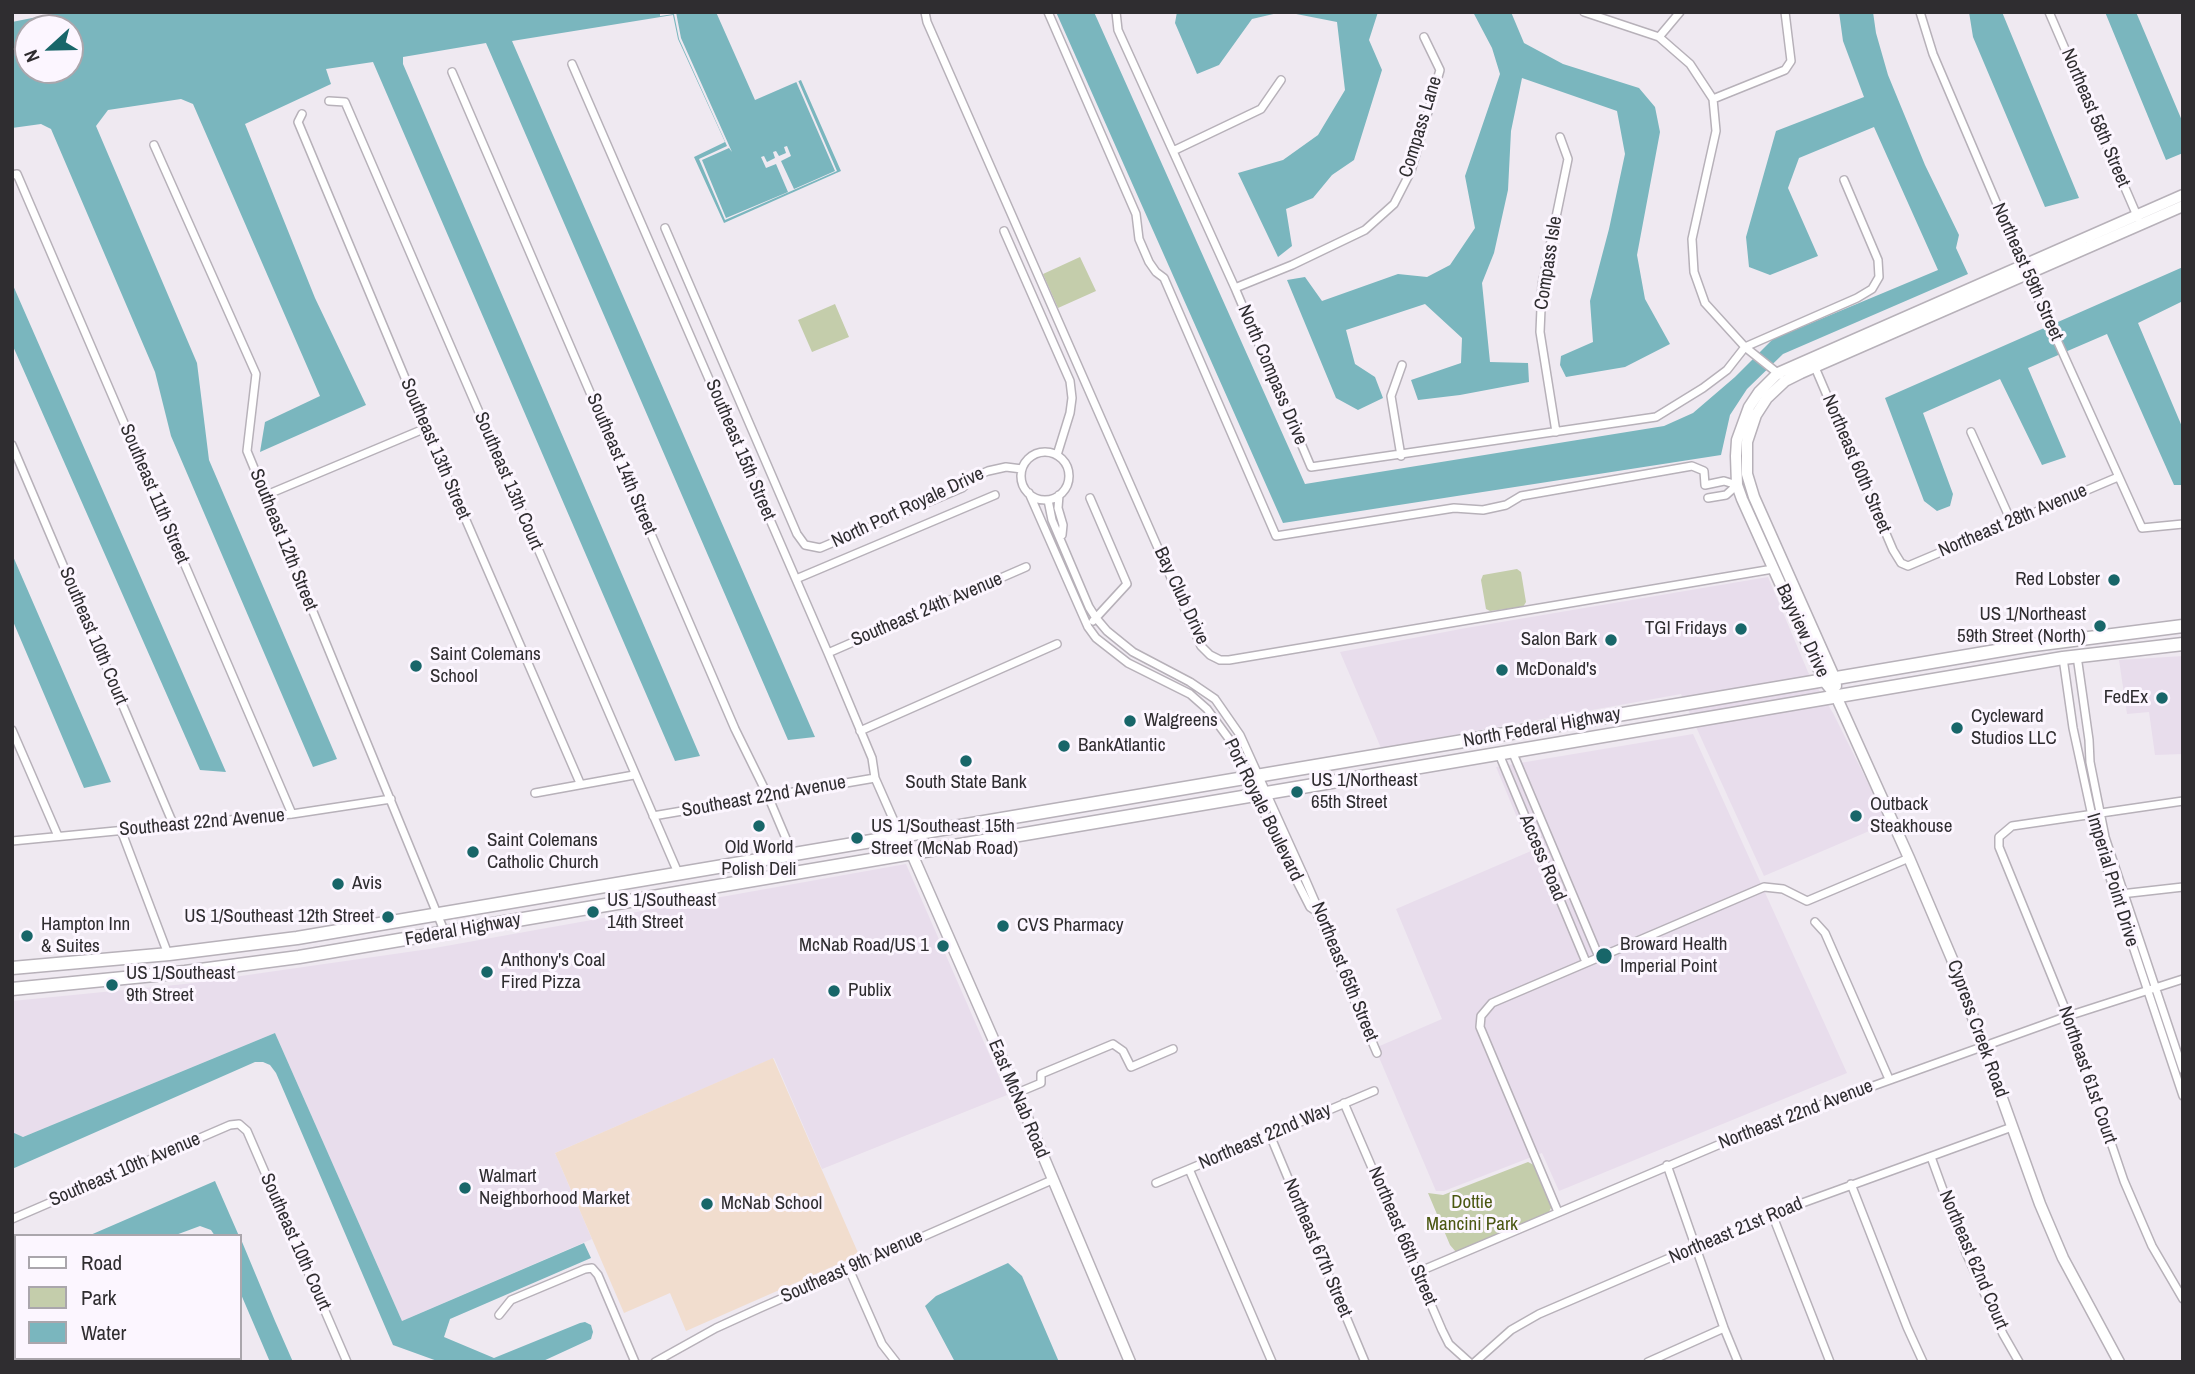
<!DOCTYPE html>
<html>
<head>
<meta charset="utf-8">
<style>
	body { margin:0 }
	#map { position:relative; width:2195px; height:1374px; overflow:hidden; background:#efe9f1; font-family:"Archivo Narrow",sans-serif }
	canvas { display:block }
	.frame { position:absolute; inset:0; border:14px solid #2f2d30; pointer-events:none }
	.legend { position:absolute; left:14px; top:1234px; width:228px; height:126px; box-sizing:border-box; background:#fcf6ff; border:2px solid #aaa6ac; margin:0; padding:9px 12px; list-style:none; font-size:21px; color:#2f2d30 }
	.legend li { display:flex; align-items:center; gap:14px; height:35px }
	.legend b { width:35px; border:2px solid #aaa6ac }
	.north { position:absolute; left:14px; top:14px; width:70px; height:70px; box-sizing:border-box; background:#fcf6ff; border:2px solid #aaa6ac; border-radius:50%; rotate:248deg; font-size:19px; font-weight:700; line-height:28px; text-align:center; color:#2f2d30 }
	.north::after { content:''; display:block; margin:auto; width:24px; height:32px; background:#186669; clip-path:polygon(50% 0,100% 100%,50% 72%,0 100%) }
</style>
</head>
<body>
<div id="map">
<canvas width="2195" height="1374"></canvas>
<div class="frame"></div>
<ul class="legend">
<li><b style="height:9px;background:#fff"></b>Road</li>
<li><b style="height:19px;background:#c4cdab"></b>Park</li>
<li><b style="height:19px;background:#7ab6be"></b>Water</li>
</ul>
<div class="north">N</div>
</div>
<script>
const ctx = document.querySelector('canvas').getContext('2d');
ctx.lineJoin = 'round';
function paint(path, color) {
  ctx.fillStyle = color;
  ctx.fill(path, 'evenodd');
}
function poly(rows) {
  const path = new Path2D();
  for (const r of rows) {
    if (r.length === 3) {
      path.moveTo(r[0] + r[2], r[1]);
      path.arc(r[0], r[1], r[2], 0, 2 * Math.PI);
      continue;
    }
    path.moveTo(r[0], r[1]);
    for (let i = 2; i < r.length; i += 2) path.lineTo(r[i], r[i + 1]);
  }
  return path;
}
function trace(path, color, width, dash) {
  ctx.strokeStyle = color;
  ctx.lineWidth = width;
  ctx.lineCap = dash ? 'butt' : 'round';
  ctx.setLineDash(dash || []);
  ctx.stroke(path);
}
function label(font, color, halo, rows, align = 'center') {
  ctx.font = font + ' "Archivo Narrow",sans-serif';
  ctx.lineWidth = 6;
  ctx.setLineDash([]);
  ctx.textBaseline = 'middle';
  ctx.strokeStyle = halo;
  ctx.fillStyle = color;
  for (const [text, x, y, turn = 0] of rows) {
    ctx.save();
    ctx.translate(x, y);
    ctx.rotate((+turn || 0) * Math.PI / 180);
    ctx.textAlign = isNaN(turn) ? turn : align;
    if (halo) ctx.strokeText(text, 0, 0);
    ctx.fillText(text, 0, 0);
    ctx.restore();
  }
}
const built = poly([
	[1768,577,1808,672,1833,713,1888,823,1764,876,1681,694,1381,748,1340,652,1466,628],
	[2183,656,2183,754,2155,755,2149,712,2127,714,2119,660],
	[1693,734,1847,1073,1559,1191,1542,1153,1444,1191,1436,1191,1375,1048,1442,1019,1396,909,1531,851,1496,767],
	[906,864,1007,1095,822,1169,774,1058,555,1153,592,1239,402,1321,275,1033,23,1137,12,1132,12,1001,185,984,429,949]
]);
const education = poly([
	[773,1058,859,1255,686,1331,670,1293,624,1313,555,1153]
]);
const green = poly([
	[1080,257,1096,291,1058,308,1043,274],
	[835,304,849,337,812,352,798,320],
	[1517,569,1521,572,1526,602,1523,607,1490,611,1486,609,1481,580,1483,575],
	[1528,1162,1534,1165,1552,1206,1549,1212,1456,1252,1450,1245,1428,1193,1443,1195]
]);
const water = poly([
	[62,12,716,12,755,100,801,80,841,171,724,223,694,157,725,142,678,39,673,15,512,41,815,737,788,740,486,43,403,57,403,64,700,756,675,761,373,62,326,69,331,84,245,124,315,298,366,405,260,452,265,422,320,396,193,104,181,99,108,110,96,126,197,363,209,460,337,759,313,767,171,436,155,372,51,129,41,124,12,128,12,22],
	[28,28,70,28,70,70,28,70],
	[1056,12,1094,12,1305,484,1664,426,1693,413,1735,377,1773,339,1938,270,1874,127,1799,158,1788,188,1818,256,1770,275,1749,267,1746,237,1776,131,1864,97,1843,41,1839,12,1873,12,1876,33,1888,75,1925,165,1959,235,1956,248,1968,274,1783,354,1747,389,1730,415,1721,455,1283,523],
	[1177,12,1282,12,1252,19,1219,65,1197,74,1175,23],
	[1286,12,1378,12,1369,40,1382,70,1354,160,1332,175,1313,198,1286,209,1292,246,1278,257,1238,173,1283,160,1318,135,1345,90,1337,22],
	[1473,12,1511,12,1524,43,1563,64,1639,88,1655,107,1660,132,1637,255,1645,299,1670,344,1625,367,1566,377,1560,365,1561,356,1593,342,1590,301,1609,229,1625,154,1617,111,1522,78,1511,131,1508,190,1494,253,1482,283,1490,362,1528,363,1529,382,1460,395,1418,400,1411,380,1461,363,1462,338,1425,304,1346,330,1355,364,1375,377,1383,398,1358,410,1336,398,1287,280,1305,277,1322,301,1398,274,1427,277,1450,265,1475,228,1465,176,1500,74,1492,48],
	[1969,12,2002,12,2079,198,2045,207,1973,37],
	[2105,12,2136,12,2183,123,2183,153,2166,160],
	[2183,267,2183,301,2138,323,2183,429,2183,485,2174,485,2107,334,2028,368,2066,457,2042,465,2000,379,1923,413,1953,494,1950,506,1937,511,1924,501,1885,398],
	[12,283,226,772,200,770,12,344],
	[12,554,111,782,84,788,12,619],
	[275,1033,402,1321,584,1243,591,1258,450,1319,444,1337,494,1358,580,1323,585,1322,591,1325,593,1332,591,1339,541,1362,440,1362,393,1345,276,1073,270,1065,263,1062,255,1062,12,1169,12,1132,23,1137],
	[215,1181,239,1236,215,1236,211,1230,200,1226,173,1236,88,1236],
	[240,1237,275,1321,293,1362,270,1362,240,1292],
	[1008,1263,1022,1276,1059,1362,955,1362,925,1306,936,1296]
]);
const pier = poly([
	[676,12,681,38,732,152,729,148,702,160,726,218,788,192,776,164,766,168,761,157,764,156,767,162,775,158,773,152,776,151,779,156,786,153,784,147,787,146,791,156,781,161,794,189,835,171,795,79,797,78,837,171,725,220,699,159,727,146,679,39,674,14,660,16,660,13]
]);
const street = poly([
	[925,12,927,22,1201,646,1210,655,1220,660,1229,660,1773,569],
	[1048,12,1136,214,1139,239,1149,262,1156,272,1164,278,1276,536,1454,508,1483,510,1506,505,1521,496,1692,466,1704,471,1705,485,1724,481,1737,485,1726,495,1708,498],
	[1116,12,1118,30,1235,288,1311,467,1656,417,1703,388,1727,370,1745,347,1857,298,1872,289,1879,277,1878,260,1844,180],
	[1584,12,1659,37,1690,64,1713,99,1716,131,1692,239,1694,272,1705,303,1745,347,1780,375],
	[1920,12,1933,54,2023,265,2142,528,2183,524],
	[2049,12,2138,218],
	[1659,37,1680,12],
	[572,64,828,653,872,758,875,778,901,837],
	[452,72,735,729,768,796,793,855],
	[1713,99,1785,70,1791,61,1785,12],
	[329,101,345,102,679,875],
	[302,114,298,122,426,428,580,783],
	[154,145,256,374,247,451,445,933],
	[1173,151,1261,109,1281,80],
	[12,175,17,174,292,814],
	[665,228,797,534,805,545,820,548,962,488,976,476,988,471,1006,467,1022,469],
	[1004,231,1070,381,1072,398,1070,413,1057,455],
	[1235,288,1292,265,1365,230,1394,204,1411,171,1440,70,1424,37],
	[1814,365,1893,550,1901,563,1908,566,2118,477],
	[1556,432,1540,332,1542,285,1568,159,1560,137],
	[1971,432,2011,521],
	[12,445,174,826],
	[1045,476,24],
	[1401,456,1391,396,1402,365],
	[1029,493,1088,627,1096,638,1128,663,1190,694,1207,709,1232,743,1281,850,1310,907,1316,911],
	[1059,495,1058,508,1063,525,1062,535],
	[264,496,426,428],
	[1090,498,1127,584,1093,621],
	[1048,500,1052,520,1089,607,1096,618,1107,631,1133,652,1190,682,1215,699,1240,735,1303,874,1316,904,1316,911,1377,1053],
	[796,579,995,495],
	[828,653,1026,567],
	[2077,656,2089,740,2090,762,2105,837,2183,1070],
	[2063,658,2073,728,2097,839,2183,1096],
	[12,730,58,836],
	[860,731,1057,644],
	[1512,751,1599,957],
	[1499,754,1586,962],
	[535,793,634,775],
	[2183,801,2012,826,1999,837,1999,847,2068,1016,2124,1181,2152,1246,2183,1299],
	[653,816,875,778],
	[121,830,168,954],
	[12,841,292,814,391,799],
	[2121,894,2183,887],
	[1815,922,1825,933,1889,1079],
	[1017,1093,1041,1083,1041,1074,1113,1044,1123,1051,1131,1067,1173,1049],
	[1344,1103,1442,1330,1449,1344,1469,1362],
	[1270,1135,1365,1362],
	[1931,1157,1966,1253,2003,1334,2019,1362],
	[1667,1165,1724,1328,1738,1362],
	[1189,1169,1272,1362],
	[1156,1183,1374,1091],
	[1851,1184,1907,1327,1923,1362],
	[1558,1212,1480,1027,1481,1016,1492,1003,1764,887,1783,889,1807,901,1909,858],
	[1772,1214,1830,1362],
	[12,1219,230,1125,239,1124,247,1131,347,1362],
	[849,1269,882,1344,896,1362],
	[1418,1272,1770,1123,2068,1016,2183,979],
	[499,1315,511,1300,585,1269,592,1268,598,1275,635,1362],
	[188,1358,193,1362],
	[655,1362,716,1328,760,1308,1052,1180],
	[1475,1362,1511,1330,1539,1314,1772,1214,2012,1127],
	[1648,1362,1724,1328]
]);
const secondary = poly([
	[1836,686,1835,679,1754,497,1747,474,1747,442,1756,415,1767,398,1785,381,1801,373,2183,206],
	[902,837,912,854,1009,1075,1130,1362],
	[2119,1362,2063,1258,2040,1204,1952,959,1909,858,1836,696,1824,681,1742,499,1737,485,1736,456,1737,440,1749,407,1759,392,1778,373,2183,195]
]);
const primary = poly([
	[12,968,169,954,297,938,2026,646,2183,626],
	[12,989,185,972,299,957,2063,658,2183,644]
]);
const markers = [
	[2114,580,7,"#186669"],
	[2100,626,7,"#186669"],
	[1741,629,7,"#186669"],
	[1611,640,7,"#186669"],
	[416,666,7,"#186669"],
	[1502,670,7,"#186669"],
	[2162,698,7,"#186669"],
	[1130,721,7,"#186669"],
	[1957,728,7,"#186669"],
	[1064,746,7,"#186669"],
	[966,761,7,"#186669"],
	[1297,792,7,"#186669"],
	[1856,816,7,"#186669"],
	[759,826,7,"#186669"],
	[857,838,7,"#186669"],
	[473,852,7,"#186669"],
	[338,884,7,"#186669"],
	[593,912,7,"#186669"],
	[388,917,7,"#186669"],
	[1003,926,7,"#186669"],
	[27,936,7,"#186669"],
	[943,946,7,"#186669"],
	[1604,956,9,"#186669"],
	[487,972,7,"#186669"],
	[112,985,7,"#186669"],
	[834,991,7,"#186669"],
	[465,1188,7,"#186669"],
	[707,1204,7,"#186669"]
];
const streetNames = [
	["Northeast 58th Street",2095,118,67],
	["Compass Lane",1421,127,-73],
	["Compass Isle",1549,263,-81],
	["Northeast 59th Street",2027,272,66],
	["North Compass Drive",1272,375,67],
	["Southeast 13th Street",435,449,67],
	["Southeast 15th Street",740,450,67],
	["Southeast 14th Street",621,464,67],
	["Northeast 60th Street",1856,464,67],
	["Southeast 13th Court",508,481,67],
	["Southeast 11th Street",154,494,67],
	["North Port Royale Drive",908,508,-25],
	["Northeast 28th Avenue",2013,521,-23],
	["Southeast 12th Street",283,540,68],
	["Bay Club Drive",1181,596,65],
	["Southeast 24th Avenue",927,610,-23],
	["Bayview Drive",1802,631,65],
	["Southeast 10th Court",93,636,67],
	["North Federal Highway",1542,728,-10],
	["Southeast 22nd Avenue",764,797,-10],
	["Port Royale Boulevard",1263,810,64],
	["Southeast 22nd Avenue",202,823,-5],
	["Access Road",1542,858,67],
	["Imperial Point Drive",2112,880,73],
	["Federal Highway",463,930,-10],
	["Northeast 65th Street",1344,972,68],
	["Cypress Creek Road",1977,1029,70],
	["Northeast 61st Court",2087,1075,71],
	["East McNab Road",1018,1099,67],
	["Northeast 22nd Avenue",1796,1115,-21],
	["Northeast 22nd Way",1265,1137,-23],
	["Southeast 10th Avenue",125,1170,-23],
	["Northeast 21st Road",1736,1231,-23],
	["Northeast 66th Street",1402,1236,67],
	["Southeast 10th Court",295,1242,66],
	["Northeast 67th Street",1317,1248,67],
	["Northeast 62nd Court",1973,1260,67],
	["Southeast 9th Avenue",852,1267,-24]
];
const poiNames = [
	["Red Lobster",2100,580,"right"],
	["US 1/Northeast",2086,615,"right"],
	["59th Street (North)",2086,637,"right"],
	["TGI Fridays",1727,629,"right"],
	["Salon Bark",1597,640,"right"],
	["Saint Colemans",430,655],
	["School",430,677],
	["McDonald's",1516,670],
	["FedEx",2148,698,"right"],
	["Cycleward",1971,717],
	["Studios LLC",1971,739],
	["Walgreens",1144,721],
	["BankAtlantic",1078,746],
	["US 1/Northeast",1311,781],
	["65th Street",1311,803],
	["South State Bank",966,783,"center"],
	["Outback",1870,805],
	["Steakhouse",1870,827],
	["US 1/Southeast 15th",871,827],
	["Street (McNab Road)",871,849],
	["Saint Colemans",487,841],
	["Catholic Church",487,863],
	["Old World",759,848,"center"],
	["Polish Deli",759,870,"center"],
	["Avis",352,884],
	["US 1/Southeast",607,901],
	["14th Street",607,923],
	["US 1/Southeast 12th Street",374,917,"right"],
	["Hampton Inn",41,925],
	["& Suites",41,947],
	["CVS Pharmacy",1017,926],
	["Broward Health",1620,945],
	["Imperial Point",1620,967],
	["McNab Road/US 1",929,946,"right"],
	["Anthony's Coal",501,961],
	["Fired Pizza",501,983],
	["US 1/Southeast",126,974],
	["9th Street",126,996],
	["Publix",848,991],
	["Walmart",479,1177],
	["Neighborhood Market",479,1199],
	["McNab School",721,1204]
];
const parkNames = [
	["Dottie",1472,1203],
	["Mancini Park",1472,1225]
];
paint(built, '#e8ddec');
paint(education, '#f1ddce');
paint(green, '#c4cdab');
paint(water, '#7ab6be');
paint(pier, '#efe9f1');
trace(street, '#b7b1b9', 10);
trace(secondary, '#b7b1b9', 13);
trace(primary, '#b7b1b9', 15);
trace(street, '#fff', 7);
trace(secondary, '#fff', 10);
trace(primary, '#fff', 12);
for (const [x, y, r, color] of markers) {
  const dot = new Path2D();
  dot.arc(x, y, r, 0, 2 * Math.PI);
  ctx.fillStyle = color;
  ctx.fill(dot);
  trace(dot, '#fcf6ff', 2.5);
}
label('19px', '#2f2d30', '#fcf6ff', streetNames);
label('19px', '#2f2d30', '#fcf6ff', poiNames, 'left');
label('19px', '#4a5711', '#fcf6ff', parkNames);
</script>
</body>
</html>
